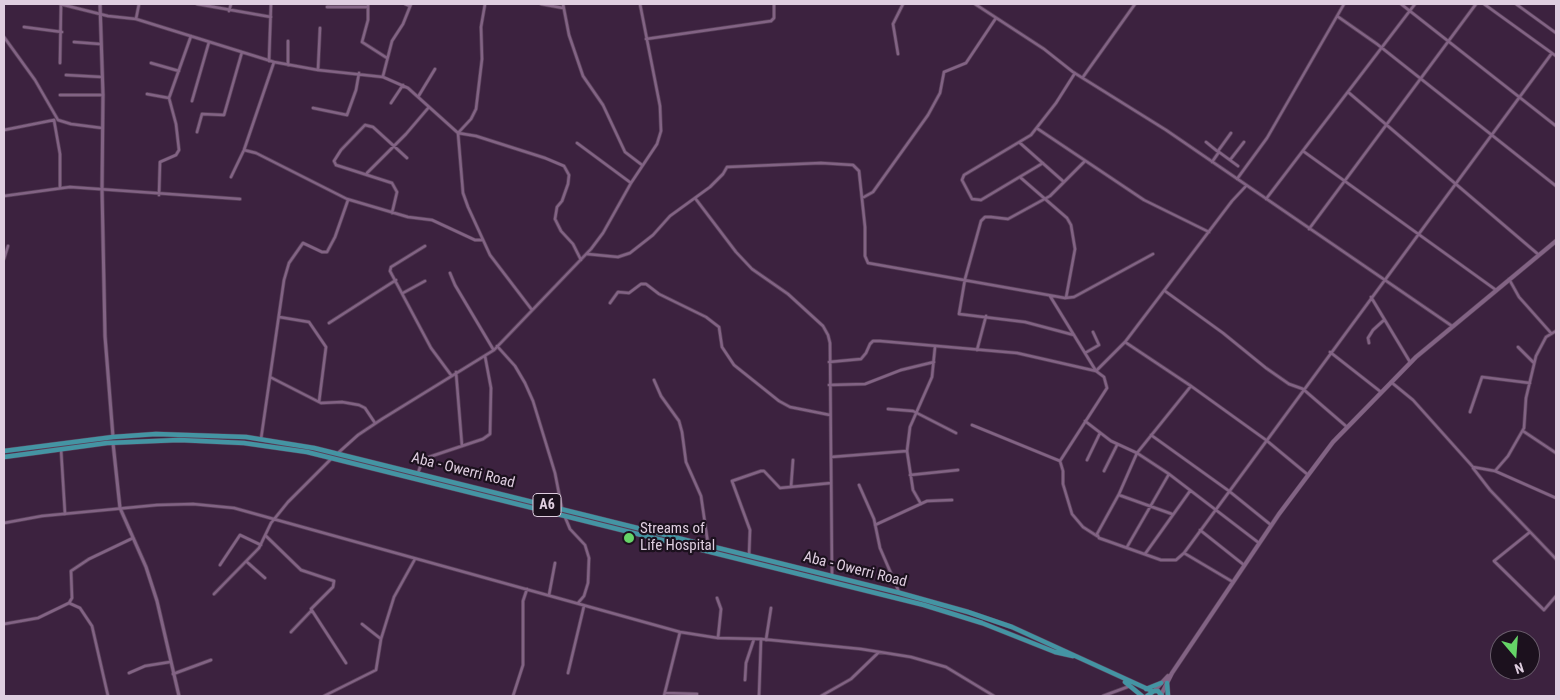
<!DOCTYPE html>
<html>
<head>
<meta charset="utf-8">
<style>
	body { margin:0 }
	#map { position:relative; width:1560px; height:700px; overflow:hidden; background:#3c223f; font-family:"Roboto Condensed",sans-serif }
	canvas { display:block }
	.frame { position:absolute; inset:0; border:5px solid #dfcee0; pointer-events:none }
	.north { position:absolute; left:1490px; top:630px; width:50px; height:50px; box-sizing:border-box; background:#1c111e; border:1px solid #6a5d6c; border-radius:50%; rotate:162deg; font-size:14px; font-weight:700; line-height:20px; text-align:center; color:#dfcee0 }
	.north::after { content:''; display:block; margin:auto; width:18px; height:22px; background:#65d467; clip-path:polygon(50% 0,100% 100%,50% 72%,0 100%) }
</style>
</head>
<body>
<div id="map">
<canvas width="1560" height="700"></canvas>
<div class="frame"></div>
<div class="north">N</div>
</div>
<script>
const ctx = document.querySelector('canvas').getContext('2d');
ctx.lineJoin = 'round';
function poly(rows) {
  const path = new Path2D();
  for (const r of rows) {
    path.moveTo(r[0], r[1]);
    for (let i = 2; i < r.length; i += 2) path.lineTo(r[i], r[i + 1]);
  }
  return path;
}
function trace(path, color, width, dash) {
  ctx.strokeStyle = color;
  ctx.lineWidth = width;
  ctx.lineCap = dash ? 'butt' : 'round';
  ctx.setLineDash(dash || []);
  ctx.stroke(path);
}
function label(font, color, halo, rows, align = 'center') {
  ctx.font = font + ' "Roboto Condensed",sans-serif';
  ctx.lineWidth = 4.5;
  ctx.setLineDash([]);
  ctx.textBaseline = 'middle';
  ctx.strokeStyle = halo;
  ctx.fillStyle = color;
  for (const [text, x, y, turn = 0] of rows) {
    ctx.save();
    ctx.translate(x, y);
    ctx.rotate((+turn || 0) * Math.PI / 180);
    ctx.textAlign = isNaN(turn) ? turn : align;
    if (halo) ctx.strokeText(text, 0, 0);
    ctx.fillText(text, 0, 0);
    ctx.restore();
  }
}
const minor = poly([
	[60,4,108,16,136,19,274,62,318,70,383,77,408,88,458,133,463,193,468,207,490,255,532,310],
	[197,4,271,17],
	[368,4,368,20,362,42,387,58],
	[405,4,410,6],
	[541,4,563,8],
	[563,4,569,35,583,76,603,105,625,152,642,165],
	[975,4,1044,49,1073,72,1166,130,1452,326],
	[1401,4,1556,126],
	[1484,4,1556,56],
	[1516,4,1556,33],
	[327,7,368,7],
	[229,11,231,4],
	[1337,16,1377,44,1556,186],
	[136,19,139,4],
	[24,27,62,32],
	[4,37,35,80,58,120,71,124,102,128],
	[646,39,771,21,774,18,774,4],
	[74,42,100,44],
	[898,54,893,24,903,4],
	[269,61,271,4],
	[60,63,61,4],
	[151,63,179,71],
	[288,65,288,41],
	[318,70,320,28],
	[66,75,102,77],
	[383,76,392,41,403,24,411,4],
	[1083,77,1135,4],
	[1348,92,1539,255],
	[147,94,169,98],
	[60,95,103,95],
	[418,97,435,69],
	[192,101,209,42],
	[391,103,403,85],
	[313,108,347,115,356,90,359,73],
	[54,120,60,154,60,188],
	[1038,129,1144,200,1209,232],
	[4,130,54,120],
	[197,132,202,114,224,115,242,52],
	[458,133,476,136,545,158,564,166,569,175,568,184,562,201,557,207,555,219,561,231,573,244,581,260],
	[458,133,471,119,476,109,482,59,481,27,485,4],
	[1206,142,1217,151],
	[577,143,631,183],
	[1020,143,1064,182],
	[244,150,256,153,347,199,408,217,432,220,475,240,483,240],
	[1218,151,1231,133],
	[1303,151,1496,290],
	[1230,160,1244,142],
	[1212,162,1219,152,1238,166],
	[1043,163,981,200,972,199,962,180,964,175,1031,135,1056,103,1075,73],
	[367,173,406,134,429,107],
	[231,177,244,150,274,62],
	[1021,178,1067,218,1071,225,1075,249,1066,298],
	[1237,179,1267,138,1344,4],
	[159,195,160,162,176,155,179,150,176,124,169,98,191,36],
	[4,196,70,187,240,199],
	[864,197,873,192,928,115,940,93,944,72,966,63,996,18],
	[695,198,736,252,752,269,788,294,823,326,828,335,830,343,832,575],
	[1266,199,1415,4],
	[392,213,397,192,392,183,336,165,334,161,341,150,365,125,373,127,407,158],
	[1309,229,1476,4],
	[425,246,391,267,390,271,431,348,451,375],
	[587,254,618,257,630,253,653,235,670,216,710,187,723,174,727,167,821,163,853,165,859,171,865,227,865,256,868,263,1065,298,1074,297,1153,254],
	[4,259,8,246],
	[450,273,455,285,493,349],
	[1509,279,1519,297,1551,333],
	[1165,291,1223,333,1266,368,1289,384,1303,389,1347,427],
	[403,293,425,281],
	[1050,296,1096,371,1125,342,1232,201,1246,186],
	[1371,297,1410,362],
	[610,303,618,292,629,293,641,284,646,284,659,294,706,317,719,327,722,347,734,365,779,401,790,407,830,415],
	[279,317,309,322,326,347,319,402],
	[329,323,396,280],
	[1074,335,1025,322,959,314,965,279,981,221,985,217,991,217,1008,219,1050,196,1085,161],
	[1125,342,1191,386],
	[1369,343,1368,338,1373,330,1384,320],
	[497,346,515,366,525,383,533,401,555,473,562,509],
	[1518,347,1534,363],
	[977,350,986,316],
	[1330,352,1381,392],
	[1085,353,1099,345,1093,332],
	[829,362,861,359,866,353,870,344,873,341,880,341,1017,353,1096,371,1104,377,1107,388,1060,461,1063,471,1063,484,1072,514,1083,527,1097,536],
	[456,372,462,446],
	[270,377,321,403,342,402,359,405,365,408,375,423],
	[654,380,661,396,679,421,682,432,686,462,701,496,708,544],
	[1391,382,1413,400,1473,467,1495,471,1556,498],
	[829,385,865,384,901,370,934,362],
	[888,409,913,411,956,433],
	[1470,412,1482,377,1530,383],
	[1085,421,1111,441,1137,453,1169,474,1259,543],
	[972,425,1060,461],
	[1523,431,1556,453],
	[1151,435,1229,491,1271,525],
	[261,439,284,280,289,263,303,243,322,252,327,252,335,237,348,200],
	[61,449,65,514],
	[338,453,358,435,382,419,494,350,591,249,603,233,631,183,657,144,661,131,660,106,640,4],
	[831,457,907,451],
	[1087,460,1100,433],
	[1473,468,1490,490,1556,559],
	[1104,471,1117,445],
	[1495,471,1508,456,1524,428,1526,398,1536,356,1546,337,1556,331],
	[418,473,423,459,483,439,490,434,491,388,485,356],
	[910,475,958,470],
	[859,485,874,519,880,548,899,592],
	[791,487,793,460],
	[1119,495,1172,514],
	[921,504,913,490,907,451,910,427,932,377,935,347],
	[565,517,570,529,585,545,589,558,588,583,584,596,578,603],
	[4,523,42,516,157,505,193,504,234,508,680,632,718,638,761,639,861,649,911,657,946,667,994,696],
	[875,525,927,501,952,500],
	[1200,530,1244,565],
	[1530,532,1494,561,1544,610,1556,596],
	[266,536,301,570,334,581,333,587,311,609,346,663],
	[1127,547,1169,474],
	[1184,553,1176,560,1161,560,1099,538,1097,534,1119,494,1137,453,1191,386,1266,440,1307,474],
	[1145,554,1190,491],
	[749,556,750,530,732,481,761,471,764,471,780,488,831,483],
	[247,562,265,578],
	[220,565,240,535,261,545],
	[1233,582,1184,553,1552,53],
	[214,594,259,548,271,523,288,502,332,458],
	[549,595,555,563],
	[717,598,721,609,718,638],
	[69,603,80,608,92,626,108,696],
	[4,624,38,618,69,603,72,598,71,571,89,559,133,538],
	[291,632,311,611],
	[381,639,394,597,415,559],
	[766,640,771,608],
	[129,673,145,666,170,662],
	[568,673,584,606],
	[173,674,211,660],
	[745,680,746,663,754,639],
	[666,693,697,694],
	[324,696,376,670,381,639,362,624],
	[513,696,523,665,523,601,527,589],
	[664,696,680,632],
	[759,696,761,639],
	[821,696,851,679,879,652],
	[1103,696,1130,686]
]);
const tertiary = poly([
	[100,4,103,95,102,189,105,336,113,437],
	[113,443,120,508,146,567,157,601,179,696]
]);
const secondary = poly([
	[1154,691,1168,676],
	[1161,695,1172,673,1279,514,1333,442,1416,357,1556,241]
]);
const trunk = poly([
	[4,451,113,437,156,434,246,437,314,448,900,593,968,612,1012,627,1152,691],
	[4,457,107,443,179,440,244,443,307,452,924,605,982,623,1055,652,1073,656],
	[1125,682,1142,696],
	[1167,683,1168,696],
	[1146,689,1161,683],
	[1147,696,1154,691,1158,691,1162,696]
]);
const markers = [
	[629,538,6,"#65d467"]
];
const shields = [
	[547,505,28]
];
const shieldNames = [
	["A6",547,505]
];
const streetNames = [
	["Aba - Owerri Road",463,471,14],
	["Aba - Owerri Road",855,570,14]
];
const poiNames = [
	["Streams of",640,529],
	["Life Hospital",640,546]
];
trace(minor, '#584059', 4);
trace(tertiary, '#584059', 4.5);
trace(secondary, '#584059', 5);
trace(trunk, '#584059', 5.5);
trace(minor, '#826384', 2.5);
trace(tertiary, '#826384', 3);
trace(secondary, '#826384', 4);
trace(trunk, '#4494a3', 4.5);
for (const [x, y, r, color] of markers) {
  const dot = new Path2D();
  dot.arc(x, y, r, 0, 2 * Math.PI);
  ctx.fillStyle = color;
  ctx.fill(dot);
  trace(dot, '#1c111e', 2);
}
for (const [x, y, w] of shields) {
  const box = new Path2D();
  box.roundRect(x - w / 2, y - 11.5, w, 23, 4);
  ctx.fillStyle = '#1c111e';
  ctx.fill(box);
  trace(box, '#dfcee0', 1);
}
label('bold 14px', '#dfcee0', null, shieldNames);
label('15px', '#dfcee0', '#1c111e', streetNames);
label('15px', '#dfcee0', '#1c111e', poiNames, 'left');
</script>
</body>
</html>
